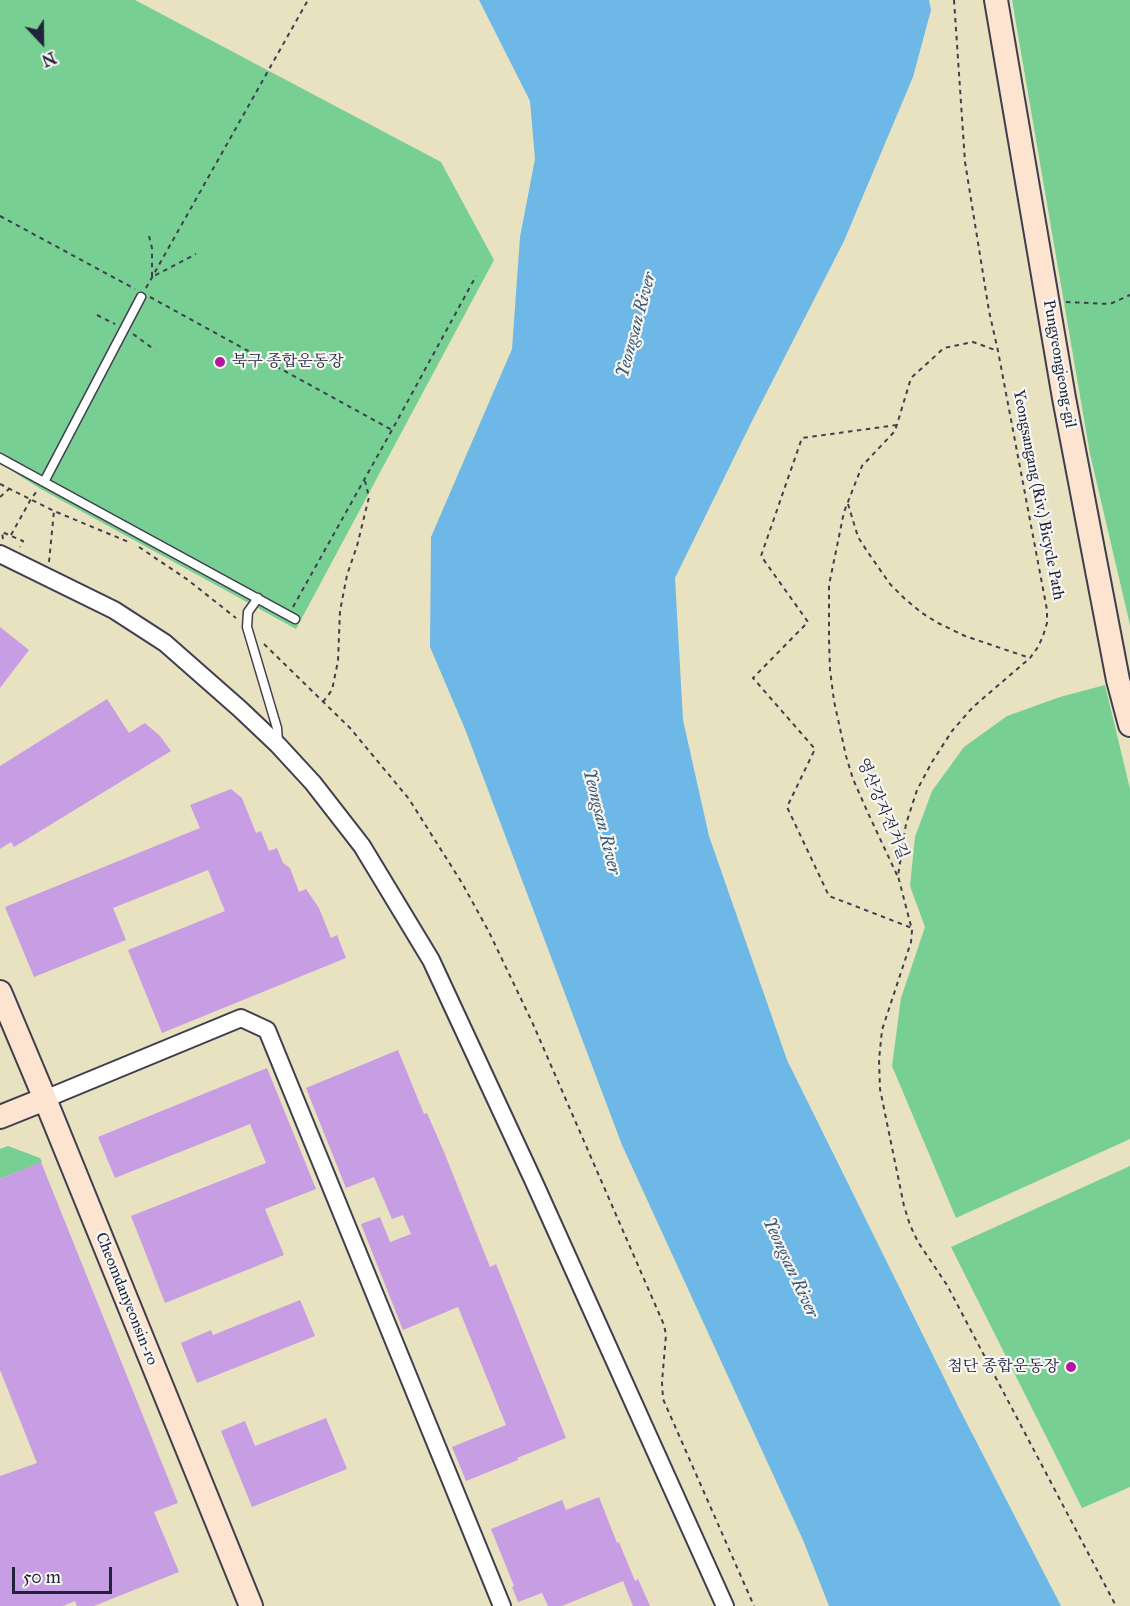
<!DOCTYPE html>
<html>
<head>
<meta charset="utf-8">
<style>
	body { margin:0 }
	#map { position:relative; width:1130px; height:1606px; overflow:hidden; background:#e9e2c1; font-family:"IM FELL Great Primer",serif }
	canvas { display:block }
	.north { position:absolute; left:12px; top:12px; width:60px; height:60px; -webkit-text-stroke:4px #f6f6f2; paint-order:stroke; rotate:158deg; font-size:16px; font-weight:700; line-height:24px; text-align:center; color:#22223b }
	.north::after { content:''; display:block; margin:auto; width:21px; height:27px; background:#22223b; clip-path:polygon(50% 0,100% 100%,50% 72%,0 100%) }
	.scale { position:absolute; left:12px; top:1567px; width:100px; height:27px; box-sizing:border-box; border:3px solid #22223b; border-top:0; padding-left:8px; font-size:18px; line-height:21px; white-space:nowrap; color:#22223b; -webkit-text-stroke:4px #f6f6f2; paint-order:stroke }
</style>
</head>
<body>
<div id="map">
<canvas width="1130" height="1606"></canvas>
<div class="north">N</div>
<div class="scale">50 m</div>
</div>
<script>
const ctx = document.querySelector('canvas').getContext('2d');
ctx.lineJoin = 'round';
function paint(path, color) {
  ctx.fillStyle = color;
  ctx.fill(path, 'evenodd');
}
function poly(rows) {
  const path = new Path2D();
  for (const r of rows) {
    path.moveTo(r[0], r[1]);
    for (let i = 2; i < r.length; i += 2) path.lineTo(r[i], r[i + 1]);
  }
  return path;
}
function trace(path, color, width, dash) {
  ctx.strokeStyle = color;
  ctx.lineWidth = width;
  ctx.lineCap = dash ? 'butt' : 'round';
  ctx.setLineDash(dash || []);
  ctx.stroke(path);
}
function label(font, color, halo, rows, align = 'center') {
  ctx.font = font + ' "IM FELL Great Primer","Noto Serif KR",serif';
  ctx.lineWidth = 4.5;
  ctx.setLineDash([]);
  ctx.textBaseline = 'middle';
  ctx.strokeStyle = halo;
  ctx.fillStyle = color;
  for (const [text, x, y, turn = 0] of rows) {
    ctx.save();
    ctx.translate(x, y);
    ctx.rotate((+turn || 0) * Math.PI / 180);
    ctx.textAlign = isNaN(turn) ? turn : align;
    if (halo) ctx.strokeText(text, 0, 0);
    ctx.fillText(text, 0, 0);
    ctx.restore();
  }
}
const green = poly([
	[0,0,135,0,441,162,494,260,296,629,39,488,0,463],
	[1012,0,1130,0,1130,625,1090,454],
	[1105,685,1130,789,1130,1139,956,1218,892,1066,901,998,925,927,910,886,915,837,932,791,964,747,1007,716,1060,697],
	[8,1146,40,1158,42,1162,0,1179,0,1149],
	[1130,1166,1130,1487,1082,1508,951,1247]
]);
const water = poly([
	[479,0,929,0,931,10,913,77,844,241,752,421,675,578,683,720,709,836,787,1060,960,1410,1061,1606,829,1606,803,1540,622,1145,465,729,430,647,431,537,512,349,520,237,535,159,530,101]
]);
const building = poly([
	[0,627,29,650,0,688],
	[107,699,129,733,145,723,160,736,171,751,14,847,11,842,0,849,0,766],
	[231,789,242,798,256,833,261,831,269,851,277,848,283,863,290,868,299,892,306,889,319,908,331,938,337,935,346,958,162,1033,128,950,225,911,208,870,113,908,126,940,34,977,5,907,200,828,190,805],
	[398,1050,424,1114,427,1113,444,1152,490,1267,496,1264,566,1438,517,1458,518,1460,466,1481,452,1447,506,1425,458,1307,403,1330,361,1224,380,1217,390,1242,411,1234,403,1215,392,1219,374,1177,346,1188,306,1088],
	[267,1068,316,1189,265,1209,284,1255,165,1303,131,1216,266,1163,250,1124,115,1178,98,1137],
	[41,1162,178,1503,154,1512,179,1572,94,1606,77,1606,75,1601,63,1606,0,1606,0,1476,37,1463,0,1370,0,1179],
	[300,1300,315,1336,197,1383,181,1343,211,1330,213,1335],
	[326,1418,347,1469,252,1507,221,1431,245,1421,255,1446],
	[599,1497,617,1543,619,1542,635,1581,638,1579,650,1606,633,1606,623,1581,562,1606,548,1606,542,1593,518,1602,512,1587,514,1586,491,1529,562,1500,566,1510]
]);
const path = poly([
	[954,0,965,162,989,311,998,351,1047,610,1047,623,1043,636,1038,647,1030,658,973,707,952,731,932,762,917,790,906,824,898,876,912,930,911,942,882,1030,879,1060,880,1089,904,1206,910,1225,918,1242,947,1285,1116,1606],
	[0,216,135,289],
	[149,236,152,248,152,277,196,254],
	[146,288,308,0],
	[150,297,392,430],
	[1066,302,1110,304,1130,295],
	[97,315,115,324],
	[133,334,155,350],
	[897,425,802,438,761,556,808,622,753,678,815,749,787,807,829,896,912,928],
	[0,484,54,511,131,543],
	[0,497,9,489],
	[848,504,858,537,867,551,890,584,905,599,922,613,938,623,965,636,1030,658],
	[11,535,31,499,37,491],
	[3,539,2,532,23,541,20,547],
	[139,547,188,580,236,618],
	[49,562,54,511],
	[293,607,392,430,476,276],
	[264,644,350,728,409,799,462,883,489,932,533,1024,664,1325,666,1335,662,1382,663,1399,754,1606],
	[323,702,332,690,338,661,340,611,347,575,357,546,369,497,365,481],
	[897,875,868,813,853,779,846,756,834,701,830,670,829,639,829,585,844,512,862,466,895,431,911,378,944,348,973,342,998,351]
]);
const lane = poly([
	[0,458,295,619],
	[44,482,141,297],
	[258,598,248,612,247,627,277,728,278,742]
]);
const street = poly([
	[0,554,114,610,165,643,240,709,278,745,313,783,362,846,431,960,534,1182,725,1606],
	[45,1099,241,1018,267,1030,502,1606]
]);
const secondary = poly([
	[996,0,1064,398,1118,680,1130,725],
	[0,992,45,1099,251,1606],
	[0,1117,45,1099]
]);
const markers = [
	[220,362,6,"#b5179e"],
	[1071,1367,6,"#b5179e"]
];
const poiNames = [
	["북구 종합운동장",232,362],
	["첨단 종합운동장",1059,1367,"right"]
];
const streetNames = [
	["Pungyeongjeong-gil",1059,364,80],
	["Yeongsangang (Riv.) Bicycle Path",1038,495,79],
	["영산강자전거길",882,809,67],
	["Cheomdanyeonsin-ro",126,1299,68]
];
const waterNames = [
	["Yeongsan River",637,325,-75],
	["Yeongsan River",601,822,76],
	["Yeongsan River",790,1268,65]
];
paint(green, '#77cf94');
paint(water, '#6db8e6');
paint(building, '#c79de3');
trace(lane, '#403f4f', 11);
trace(street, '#403f4f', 20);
trace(secondary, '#403f4f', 26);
trace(path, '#403f4f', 2, [4.5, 4.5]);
trace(lane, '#fff', 8);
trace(street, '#fff', 16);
trace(secondary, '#fde4d1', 22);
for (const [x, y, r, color] of markers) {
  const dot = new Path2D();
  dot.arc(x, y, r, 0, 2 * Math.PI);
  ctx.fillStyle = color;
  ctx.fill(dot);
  trace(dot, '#f6f6f2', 2);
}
label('16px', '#22223b', '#f6f6f2', poiNames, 'left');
label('16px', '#22223b', '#f6f6f2', streetNames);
label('italic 18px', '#3c5677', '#f6f6f2', waterNames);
</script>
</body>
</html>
